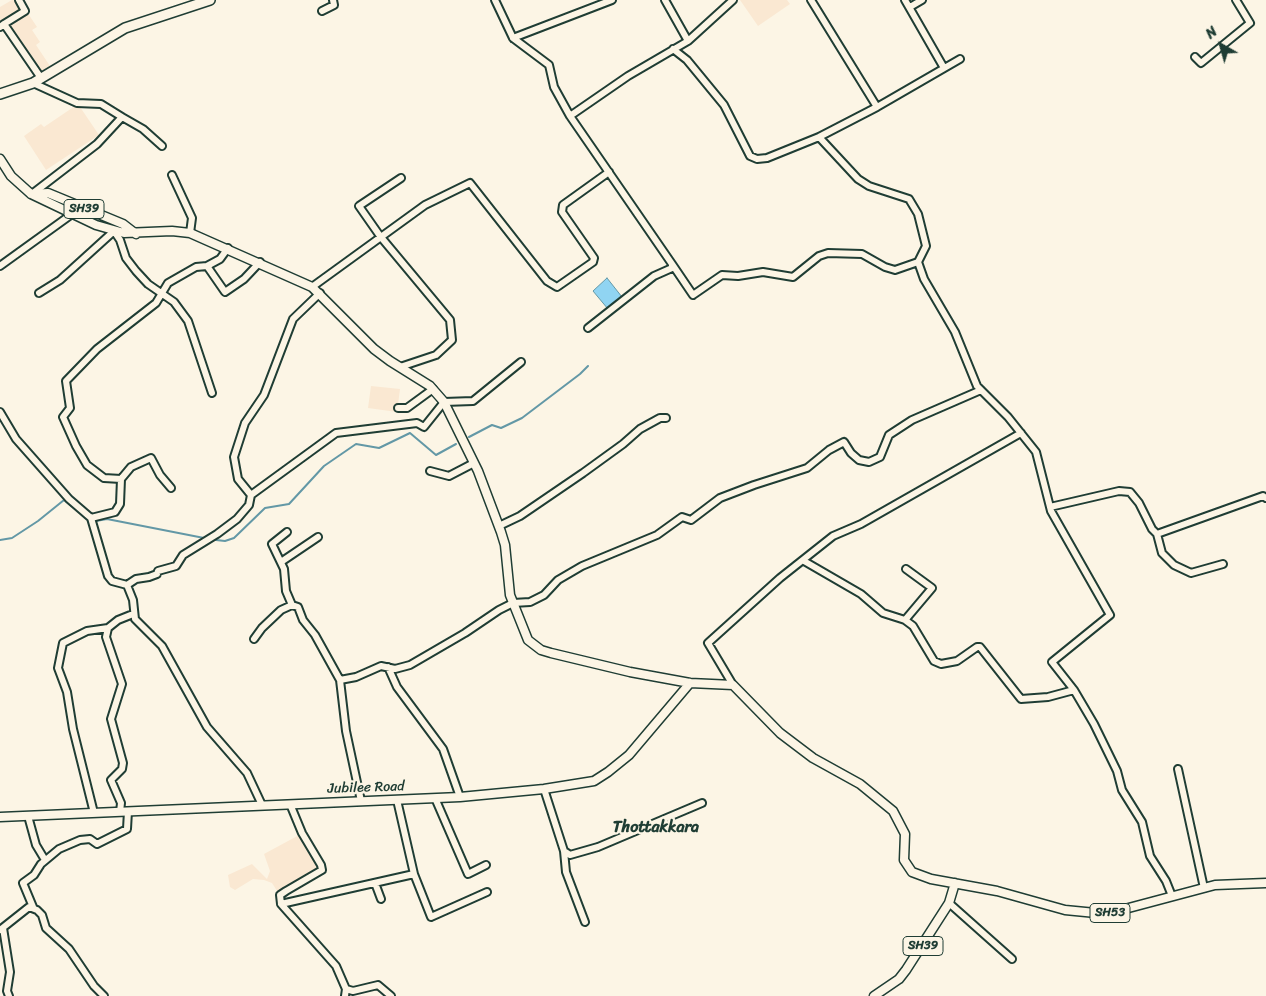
<!DOCTYPE html>
<html>
<head>
<meta charset="utf-8">
<style>
	body { margin:0 }
	#map { position:relative; width:1266px; height:996px; overflow:hidden; background:#fcf5e5; font-family:Sriracha,sans-serif }
	canvas { display:block }
	.north { position:absolute; left:1196px; top:20px; width:50px; height:50px; -webkit-text-stroke:4px #fcf5e5; paint-order:stroke; rotate:322deg; font-size:14px; font-weight:700; line-height:20px; text-align:center; color:#1f3d34 }
	.north::after { content:''; display:block; margin:auto; width:18px; height:22px; background:#1f3d34; clip-path:polygon(50% 0,100% 100%,50% 72%,0 100%) }
</style>
</head>
<body>
<div id="map">
<canvas width="1266" height="996"></canvas>
<div class="north">N</div>
</div>
<script>
const ctx = document.querySelector('canvas').getContext('2d');
ctx.lineJoin = 'round';
function paint(path, color) {
  ctx.fillStyle = color;
  ctx.fill(path, 'evenodd');
}
function poly(rows) {
  const path = new Path2D();
  for (const r of rows) {
    path.moveTo(r[0], r[1]);
    for (let i = 2; i < r.length; i += 2) path.lineTo(r[i], r[i + 1]);
  }
  return path;
}
function trace(path, color, width, dash) {
  ctx.strokeStyle = color;
  ctx.lineWidth = width;
  ctx.lineCap = dash ? 'butt' : 'round';
  ctx.setLineDash(dash || []);
  ctx.stroke(path);
}
function label(font, color, halo, rows, align = 'center') {
  ctx.font = font + ' Sriracha,sans-serif';
  ctx.lineWidth = 4.5;
  ctx.setLineDash([]);
  ctx.textBaseline = 'middle';
  ctx.strokeStyle = halo;
  ctx.fillStyle = color;
  for (const [text, x, y, turn = 0] of rows) {
    ctx.save();
    ctx.translate(x, y);
    ctx.rotate((+turn || 0) * Math.PI / 180);
    ctx.textAlign = isNaN(turn) ? turn : align;
    if (halo) ctx.strokeText(text, 0, 0);
    ctx.fillText(text, 0, 0);
    ctx.restore();
  }
}
const built = poly([
	[12,0,16,0,22,11,0,23,0,7],
	[740,0,787,0,790,4,758,26],
	[27,12,37,27,32,30,40,42,36,45,50,66,40,73,8,25],
	[78,104,99,135,46,170,24,136,41,124,44,127],
	[371,386,400,389,397,412,368,408],
	[301,834,322,870,279,894,272,883,264,880,253,879,235,890,230,887,228,875,252,864,267,879,270,871,264,854]
]);
const water = poly([
	[607,278,622,297,608,309,593,291,607,278]
]);
const stream = poly([
	[469,437,492,425,501,428,522,418,580,374,588,366],
	[96,521,107,519,204,538],
	[0,540,12,538,38,521,64,500,74,508],
	[216,540,225,541,234,538,265,508,289,504,324,466,356,444,379,448,410,433,436,455,456,444]
]);
const minor = poly([
	[495,0,513,38,612,0],
	[665,0,688,41],
	[905,0,944,68],
	[910,7,922,0],
	[322,11,334,5,333,0],
	[4,24,25,11,19,0],
	[0,27,4,24,41,78],
	[513,38,549,65,554,87,570,116,628,76,688,41,733,0],
	[673,49,687,60,724,105,750,156,757,159,767,158,819,137,877,107,811,0],
	[1195,57,1201,63,1250,23,1236,0],
	[877,107,960,59],
	[570,116,672,264,672,268,654,276,588,328],
	[122,117,143,129,162,146],
	[819,137,858,179,869,186,909,199,918,214,926,246,918,262,924,279,955,332,977,386,1008,417,1036,452,1051,511,1110,615,1052,662,1074,690,1094,724,1117,771,1122,790,1142,822,1150,856,1166,881,1172,896],
	[172,175,192,218,190,233],
	[32,194,97,144,122,117,101,104,77,103,33,83],
	[672,264,693,295,722,275,738,276,763,272,793,277,819,256,828,253,862,254,885,267,895,270,918,262],
	[0,266,72,214],
	[207,266,225,292,244,279,260,262],
	[312,287,425,205,470,183,547,281,557,287,593,262,594,258,562,212,563,205,609,172],
	[39,293,60,280,114,231,120,240,126,258,136,271,148,284,174,302,188,321,212,393],
	[400,367,436,355,452,340,450,320,380,236,359,206,401,178],
	[398,408,407,408,433,389],
	[0,412,16,439,69,499,91,518,108,576,112,581,127,585,133,600,135,619,162,646,207,727,247,773,262,805],
	[430,471,449,476,474,463],
	[121,479,104,478,87,465,76,446,63,417,70,408,66,381,97,349,156,303,168,283,196,267,207,266,220,259,228,248],
	[251,495,336,433,417,423,424,427,444,402,473,401,521,362],
	[1050,507,1119,491,1130,492,1139,503,1152,529,1157,534,1162,553,1174,565,1191,573,1223,564],
	[91,518,115,512,120,504,121,479,131,467,151,458,160,475,171,488],
	[499,526,520,516,583,473,623,444,640,429,660,418,666,418],
	[287,532,272,544,284,569,286,591,292,605],
	[1157,534,1263,496,1266,498],
	[804,561,861,594,883,613,905,620,932,588,906,569],
	[281,562,318,537],
	[127,585,136,579,149,577,157,574,158,571,176,566,183,555,217,534,237,519,249,505,251,495,238,479,234,457,245,423,264,395,293,319,320,293],
	[905,620,913,626,934,661,941,664,957,661,977,647,980,647,1021,699,1048,697,1074,690],
	[254,639,262,628,281,610,292,605,298,607,303,620,315,635,340,680,346,731,361,801],
	[388,667,397,687,443,749,460,797],
	[340,680,356,677,381,666,395,669,410,665,465,633,499,610,513,603,530,602,544,595,558,580,582,566,657,535,682,517,691,520,720,498,754,485,807,468,829,450,844,442,851,453,859,460,869,462,880,457,889,435,912,420,981,390],
	[733,685,708,643,780,578,833,536,861,524,1021,433],
	[1178,769,1204,888],
	[544,789,564,851,570,855,598,847,702,803],
	[435,798,468,874,486,865],
	[397,800,414,874,431,917,487,892],
	[120,812,121,803,111,780,122,769,123,763,111,719,122,684,106,637,108,628,118,620,133,614],
	[94,813,73,729,67,692,58,668,63,643,87,631,108,628],
	[28,816,36,845,45,860],
	[564,851,566,872,585,922],
	[375,883,381,899],
	[949,903,1012,959],
	[281,904,280,895,286,891,322,870,321,865,302,833,290,804],
	[33,907,23,883,34,875,41,864,59,849,80,840,90,839,97,844,127,829,128,811],
	[3,928,10,972,7,991,9,996],
	[0,930,29,907,37,910,42,915,46,928,69,949,94,986,104,996],
	[346,989,353,991,378,985,391,996],
	[345,996,346,989,336,966,281,904,414,874]
]);
const major = poly([
	[0,159,11,176,31,194,96,225,124,233,172,231,190,233,312,287,374,349,390,361,430,386,444,402,478,471,501,532,505,545,510,595,528,640,541,650,551,653,630,672,690,683,733,685,780,733,813,758,860,784,893,811,905,834,904,860,912,872,931,879,997,891,1065,910,1106,914,1215,885,1266,883],
	[31,194,48,193,123,224,136,234],
	[0,817,460,797,544,789,594,781,608,772,629,755,690,683],
	[874,996,899,979,906,970,949,903,955,883]
]);
const highway = poly([
	[0,94,33,83,125,28,210,0]
]);
const shields = [
	[84,209,40],
	[1110,913,40],
	[923,946,40]
];
const shieldNames = [
	["SH39",84,209],
	["SH53",1110,913],
	["SH39",923,946]
];
const streetNames = [
	["Jubilee Road",366,788,-2]
];
const quarterNames = [
	["Thottakkara",656,828]
];
paint(built, '#fae8d2');
paint(water, '#90d4f2');
trace(water, '#6398a6', 1);
trace(stream, '#6398a6', 2);
trace(minor, '#1f3d34', 10);
trace(major, '#1f3d34', 11);
trace(highway, '#1f3d34', 12);
trace(minor, '#fcf5e5', 6);
trace(major, '#fcf5e5', 8);
trace(highway, '#fcf5e5', 9);
for (const [x, y, w] of shields) {
  const box = new Path2D();
  box.roundRect(x - w / 2, y - 9.5, w, 19, 4);
  ctx.fillStyle = '#fcf5e5';
  ctx.fill(box);
  trace(box, '#1f3d34', 1);
}
label('bold 12px', '#1f3d34', null, shieldNames);
label('14px', '#1f3d34', '#fcf5e5', streetNames);
label('bold 16px', '#1f3d34', '#fcf5e5', quarterNames);
</script>
</body>
</html>
